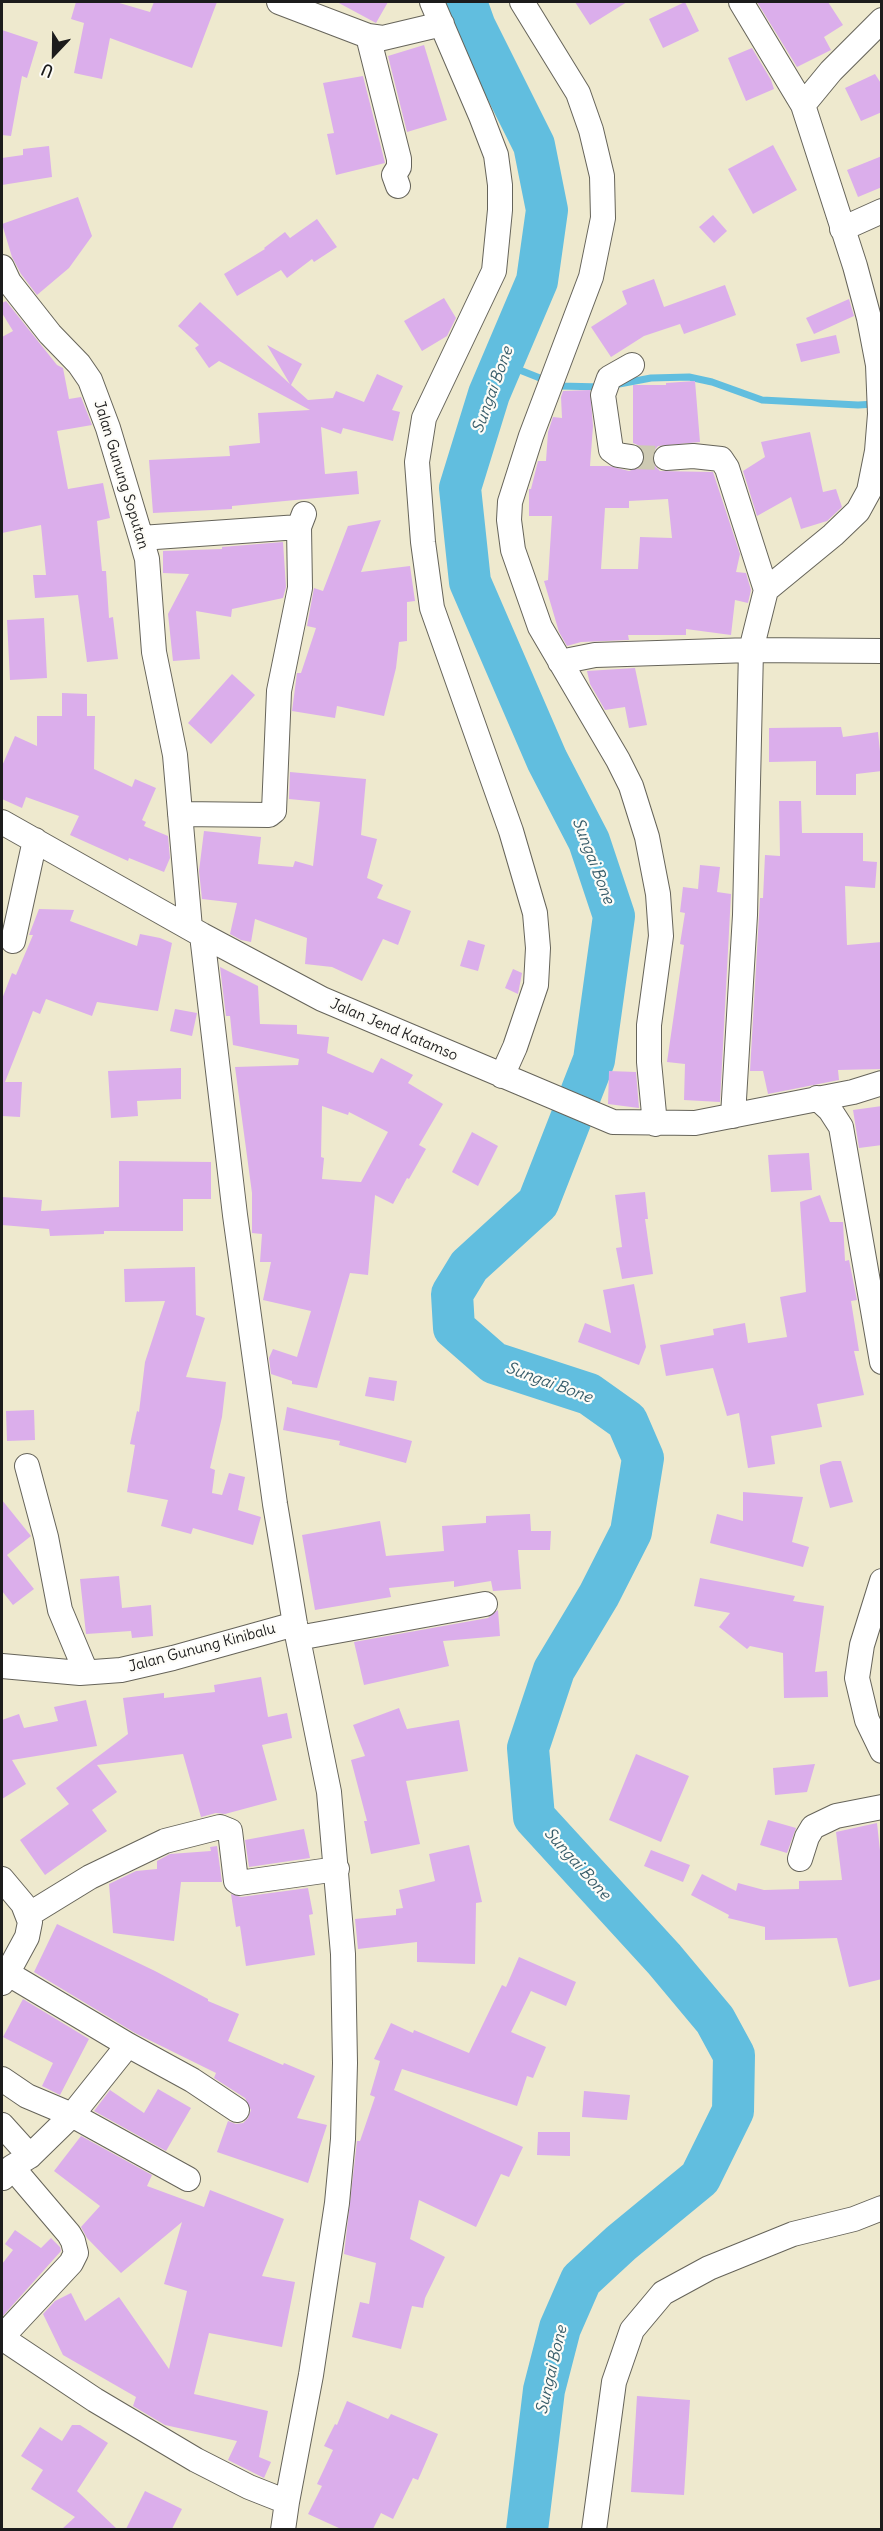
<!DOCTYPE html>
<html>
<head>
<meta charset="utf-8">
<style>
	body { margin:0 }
	#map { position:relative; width:883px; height:2531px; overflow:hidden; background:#eee9ce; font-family:Delius,sans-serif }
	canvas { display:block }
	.frame { position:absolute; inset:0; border:3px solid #1c1c1c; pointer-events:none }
	.north { position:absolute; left:24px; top:24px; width:60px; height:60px; -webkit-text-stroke:4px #fdfcf7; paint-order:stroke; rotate:202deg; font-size:16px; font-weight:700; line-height:24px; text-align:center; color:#1c1c1c }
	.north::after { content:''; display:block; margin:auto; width:21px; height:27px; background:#1c1c1c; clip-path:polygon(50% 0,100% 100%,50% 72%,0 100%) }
</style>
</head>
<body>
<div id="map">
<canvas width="883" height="2531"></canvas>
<div class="frame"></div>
<div class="north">U</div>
</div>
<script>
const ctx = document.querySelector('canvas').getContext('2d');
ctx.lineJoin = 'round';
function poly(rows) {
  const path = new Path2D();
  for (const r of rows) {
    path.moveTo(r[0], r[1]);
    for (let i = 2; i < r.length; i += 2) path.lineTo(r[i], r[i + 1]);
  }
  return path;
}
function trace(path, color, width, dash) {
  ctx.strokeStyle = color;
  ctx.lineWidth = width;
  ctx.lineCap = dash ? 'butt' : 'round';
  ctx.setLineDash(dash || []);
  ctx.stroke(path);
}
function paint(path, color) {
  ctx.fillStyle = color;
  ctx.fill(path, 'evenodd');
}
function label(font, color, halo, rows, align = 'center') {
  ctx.font = font + ' Delius,sans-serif';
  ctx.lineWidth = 4.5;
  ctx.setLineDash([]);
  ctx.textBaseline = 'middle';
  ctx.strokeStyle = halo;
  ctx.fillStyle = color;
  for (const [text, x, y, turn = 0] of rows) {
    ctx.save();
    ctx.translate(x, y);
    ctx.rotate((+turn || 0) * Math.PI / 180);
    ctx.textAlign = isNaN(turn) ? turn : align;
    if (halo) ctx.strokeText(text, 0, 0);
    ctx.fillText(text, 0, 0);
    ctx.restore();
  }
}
const stream = poly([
	[502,363,560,386,602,387],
	[619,384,651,378,689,377,712,382,762,400,858,405,876,404]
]);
const river = poly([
	[466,2,475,27,534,145,547,210,537,281,489,394,460,488,470,582,547,760,589,841,614,916,594,1060,538,1203,469,1266,452,1294,454,1328,494,1363,589,1394,627,1421,643,1458,631,1532,599,1595,554,1670,528,1748,534,1817,664,1959,715,2020,734,2055,733,2111,700,2178,621,2243,581,2280,560,2328,544,2390,527,2530]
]);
const building = poly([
	[76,2,116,2,150,12,154,2,217,2,192,68,110,38,102,79,74,73,84,23,71,19],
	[337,2,388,2,376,23],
	[575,2,627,2,590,25],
	[685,2,699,31,663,48,649,19],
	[757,2,828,2,843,25,824,37,831,50,797,67],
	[2,30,38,42,27,78,22,76,11,136,2,135],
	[424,45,447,120,407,132,388,56],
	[752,48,771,80,774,89,746,101,728,58],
	[875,74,882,85,882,112,861,121,845,88],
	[363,76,385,163,336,175,327,134,334,133,323,83],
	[773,145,797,190,753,214,728,169],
	[49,146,52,177,2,185,2,158,23,155,23,149],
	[882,156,882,187,858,197,847,170],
	[78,197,92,236,69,268,37,295,21,274,12,257,2,224],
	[713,215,727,231,714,243,699,227],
	[317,219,337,247,314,262,312,259,287,278,281,270,237,296,224,274,265,249,264,248,285,232,290,238],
	[654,279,664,307,725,285,736,315,684,334,680,324,644,336,611,357,591,327,627,304,622,291],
	[444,298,456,318,447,336,422,351,404,321],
	[849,299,854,316,814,334,806,318],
	[6,301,57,365,63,368,69,399,81,397,92,425,57,431,68,489,103,483,110,518,97,521,102,571,106,571,109,618,113,617,118,659,87,662,78,595,35,598,33,575,46,575,41,525,2,533,2,337,13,331,2,313,2,303],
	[200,302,290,384,267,345,302,364,291,385,308,400,333,398,336,391,364,402,377,374,403,386,392,410,400,412,393,441,343,428,341,434,321,427,325,474,357,471,359,494,232,506,232,509,153,513,149,460,230,456,229,446,260,443,258,413,310,410,219,361,209,368,195,348,199,345,178,326],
	[836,335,840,353,801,362,796,344],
	[695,381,700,442,658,446,653,452,652,460,655,466,660,471,713,472,740,554,736,572,746,573,751,590,748,603,735,600,731,635,686,629,686,635,628,635,629,640,581,642,567,646,559,632,544,581,548,580,552,516,529,516,529,489,531,489,538,461,546,461,548,432,553,417,562,418,561,397,563,391,590,390,593,426,590,466,609,466,629,471,642,466,645,459,640,446,633,443,633,385,666,385,666,383],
	[668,499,672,538,640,537,638,569,601,569,605,508,629,508,629,501],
	[810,432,823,492,836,489,842,507,827,521,801,529,791,497,757,516,743,471,765,457,761,442],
	[381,520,361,572,410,566,415,601,407,602,407,641,399,642,396,668,384,716,337,706,335,718,292,711,297,673,301,673,316,628,307,626,314,588,323,591,348,526],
	[283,542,286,587,283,598,232,609,231,617,196,611,200,659,173,661,168,614,189,574,163,573,163,551,222,549,222,547],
	[44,618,47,678,10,680,7,620],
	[635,668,647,725,629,728,625,707,605,710,590,684,587,671],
	[232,674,255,695,211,744,188,723],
	[62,693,87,694,87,716,95,716,94,769,132,787,135,779,156,788,142,820,146,822,144,826,168,836,170,858,164,872,129,858,128,861,70,835,79,816,26,797,22,808,2,799,2,766,15,736,37,746,37,716,62,716],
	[841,727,843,737,878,732,882,771,856,774,856,795,816,795,816,761,769,762,769,728],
	[290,772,366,779,361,835,377,839,367,878,383,885,377,898,411,911,398,945,383,939,362,981,332,967,305,964,307,938,255,919,251,942,241,940,230,934,237,903,202,899,199,871,204,831,261,837,258,864,293,867,295,861,313,866,320,802,289,799],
	[779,801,801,801,802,833,863,833,863,861,877,862,875,888,845,886,847,945,882,942,882,1069,838,1070,839,1080,768,1094,763,1071,750,1071,760,898,763,898,765,855,780,856],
	[700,865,720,867,717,892,731,894,720,1102,684,1100,685,1064,667,1062,684,945,680,944,685,913,680,912,683,887,698,889],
	[39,909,74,910,70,921,137,946,140,934,160,938,172,943,158,1011,97,1002,92,1016,46,999,40,1014,33,1011,5,1082,22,1082,20,1117,2,1116,2,999,12,973,16,975,33,935,29,935],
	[468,940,485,945,478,971,460,966],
	[220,967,258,986,260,1024,297,1025,297,1034,329,1037,327,1053,373,1073,381,1058,413,1075,408,1083,443,1104,419,1145,426,1149,409,1179,407,1178,393,1204,375,1195,368,1275,350,1273,317,1388,292,1384,292,1381,271,1374,269,1358,273,1349,297,1357,311,1311,263,1300,271,1262,260,1262,262,1234,252,1233,252,1193,235,1067,298,1065,299,1059,233,1045,230,1016,226,1016],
	[322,1106,348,1115,349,1112,388,1132,361,1182,322,1179,324,1158,321,1157],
	[513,969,522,973,518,994,505,988],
	[175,1009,197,1013,192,1036,170,1031],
	[181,1068,181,1099,137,1101,138,1116,111,1118,108,1071],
	[609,1071,636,1072,639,1108,608,1104],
	[882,1106,882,1145,859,1148,853,1110],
	[472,1132,498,1146,478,1186,452,1172],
	[809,1153,812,1190,771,1192,768,1155],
	[119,1161,211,1162,211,1199,183,1199,183,1231,104,1231,104,1234,50,1236,49,1229,2,1225,2,1197,42,1200,41,1211,119,1207],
	[645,1192,648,1219,645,1219,653,1274,622,1279,616,1248,622,1247,615,1195],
	[820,1195,830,1222,843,1222,845,1261,849,1260,857,1300,851,1301,859,1351,854,1351,864,1395,817,1404,822,1427,771,1436,775,1464,748,1468,739,1413,727,1416,713,1368,666,1376,660,1345,714,1335,713,1329,745,1323,748,1343,787,1337,780,1297,806,1292,800,1202],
	[195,1267,196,1315,205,1318,186,1377,226,1382,222,1417,210,1468,215,1470,212,1493,222,1495,229,1473,245,1477,238,1510,261,1517,253,1545,193,1528,191,1534,161,1526,168,1500,127,1492,135,1445,130,1444,137,1411,139,1412,145,1362,165,1301,125,1302,124,1269],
	[634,1284,646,1347,639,1365,578,1342,585,1323,611,1333,603,1290],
	[369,1377,397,1381,394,1401,365,1396],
	[287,1407,412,1441,406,1463,339,1445,340,1441,283,1430],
	[34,1410,35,1440,7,1441,6,1411],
	[833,1461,841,1461,853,1502,830,1508,820,1472,820,1465],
	[743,1492,803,1497,792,1542,809,1547,803,1567,710,1543,717,1514,743,1521],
	[2,1500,31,1536,7,1555,34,1589,13,1605,2,1591],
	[530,1514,531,1531,551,1531,550,1550,518,1550,521,1589,493,1591,491,1581,454,1587,454,1581,389,1588,391,1597,315,1610,302,1535,380,1521,386,1556,444,1551,442,1526,486,1523,486,1516],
	[119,1576,122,1608,151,1605,153,1636,132,1638,131,1631,86,1634,80,1579],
	[700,1578,795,1596,793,1601,824,1606,815,1672,827,1671,828,1697,784,1698,783,1653,750,1646,747,1649,719,1627,730,1613,694,1606],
	[498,1610,500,1636,443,1641,449,1666,364,1685,354,1642,488,1618],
	[261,1677,268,1717,287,1713,292,1738,262,1745,277,1800,225,1814,216,1813,201,1817,183,1754,97,1765,117,1792,92,1810,107,1831,45,1875,20,1840,69,1804,56,1788,128,1734,123,1698,164,1693,164,1698,215,1692,214,1685],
	[86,1700,97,1746,12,1760,26,1784,2,1799,2,1720,19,1714,24,1728,58,1721,54,1707],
	[399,1708,407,1729,459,1720,468,1771,406,1781,420,1844,371,1854,364,1821,367,1821,351,1760,365,1756,353,1725],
	[636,1754,689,1776,661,1842,609,1820],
	[815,1764,807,1792,775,1795,773,1768],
	[768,1820,796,1828,787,1853,760,1845],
	[877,1823,882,1869,882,1979,849,1987,837,1938,765,1940,765,1927,728,1918,729,1915,691,1895,702,1874,736,1891,738,1883,764,1890,799,1889,799,1881,842,1880,836,1832],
	[304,1829,310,1858,249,1867,245,1840],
	[469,1845,482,1902,476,1903,475,1964,417,1962,417,1942,358,1949,355,1919,396,1915,396,1909,403,1908,399,1890,435,1881,429,1854],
	[217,1846,222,1882,181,1882,174,1941,113,1933,109,1884,136,1871,157,1869,157,1861,170,1854,211,1851,210,1847],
	[651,1850,690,1865,683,1882,644,1866],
	[308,1888,313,1914,309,1915,315,1955,246,1966,240,1926,236,1927,231,1894,241,1897],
	[57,1924,155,1971,208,1999,208,2001,239,2014,228,2041,283,2065,284,2063,315,2076,297,2118,327,2125,308,2183,217,2152,228,2121,236,2124,243,2123,248,2118,251,2110,245,2098,214,2078,216,2073,135,2033,34,1972],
	[519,1957,576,1982,566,2006,531,1991,511,2032,546,2047,533,2078,527,2076,517,2106,402,2069,394,2090,523,2147,509,2177,501,2174,476,2227,419,2200,410,2239,445,2257,425,2298,423,2308,412,2306,401,2349,352,2337,360,2302,369,2304,376,2263,344,2254,357,2141,360,2141,375,2097,370,2095,380,2061,374,2059,391,2023,413,2033,414,2030,469,2053,502,1985,506,1987],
	[23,1999,89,2039,60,2095,42,2086,53,2063,3,2037],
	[158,2089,191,2108,166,2151,94,2111,110,2090,144,2113],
	[584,2091,630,2095,627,2120,582,2117],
	[538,2132,570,2132,570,2156,537,2155],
	[81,2136,152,2175,147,2186,204,2207,210,2190,284,2219,262,2276,295,2282,282,2347,209,2333,194,2394,268,2411,259,2457,271,2462,264,2478,228,2460,237,2441,165,2425,133,2406,136,2397,63,2355,43,2314,55,2301,71,2293,85,2321,119,2297,169,2369,187,2291,164,2284,182,2222,121,2273,87,2238,81,2227,100,2206,54,2171],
	[15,2230,41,2248,51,2238,60,2247,61,2251,2,2317,2,2264,13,2250,5,2244],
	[637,2396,690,2400,684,2495,631,2492],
	[347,2401,388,2419,391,2414,438,2434,418,2480,413,2478,393,2519,381,2513,373,2529,341,2529,308,2514,322,2486,317,2484,333,2450,324,2446,335,2424,337,2425],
	[72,2425,80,2425,108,2443,77,2491,117,2529,62,2529,75,2517,31,2489,43,2470,21,2456,40,2427,62,2441],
	[145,2491,182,2509,172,2529,126,2529]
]);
const minorTunnel = poly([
	[631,457,666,458]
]);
const minor = poly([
	[279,2,368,36,383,38,442,24],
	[432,2,481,116,496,155,500,185,500,210,494,271,424,418,417,462,423,542,432,608,511,831,535,913,538,948,536,985,515,1047,502,1076],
	[522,2,578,93,591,130,602,176,603,218,591,277,531,436,510,502,509,520,513,550,540,627,618,760,631,786,647,837,658,894,661,936,649,1025,649,1062,655,1124],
	[368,36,399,159,399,167,394,175,398,186],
	[803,105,831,71,882,20],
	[842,229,882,211],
	[2,267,9,282,50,334,79,364,90,380,108,428,141,538,147,559,154,652,175,755,190,928],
	[631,457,618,455,611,450,603,395,609,378,632,365],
	[666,458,693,456,721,459,727,468,766,590],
	[141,538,299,527],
	[560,662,595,655,751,650,882,651],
	[180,814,269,815,274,811,279,691,300,588,299,527,304,514],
	[2,822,202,935,322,999,613,1122,695,1123,853,1092,882,1083],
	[13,941,35,840],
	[817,1098,830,1110,841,1127,882,1362],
	[733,1116,745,915,751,650,766,590,833,535,858,511,869,491,877,451,880,414,878,365,869,318,855,266,803,105,741,2],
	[27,1466,46,1537,60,1610,86,1672],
	[882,1581,862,1645,857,1678,867,1720,882,1751],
	[298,1638,485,1604],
	[2,1666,80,1673,121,1670,173,1658,295,1624],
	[800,1859,807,1837,813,1827,836,1816,882,1807],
	[2,1879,23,1904,30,1922,27,1937,2,1983],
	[28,1915,90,1877,165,1841,220,1827,230,1831,236,1881,239,1883,337,1869],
	[7,1973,128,2045,192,2080,237,2110],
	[128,2045,72,2115,188,2179],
	[2,2079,27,2096,72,2115,30,2156,12,2167,3,2178],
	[2,2125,30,2156],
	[2,2337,71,2263,76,2253,73,2241,69,2234,12,2167],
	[2,2338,95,2400,196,2460,249,2487,287,2502,311,2375,337,2203,343,2139,345,2063,343,1954,329,1792,295,1624,275,1504,235,1215,202,935],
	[283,2530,287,2502],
	[594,2530,614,2382,632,2330,663,2293,709,2268,793,2234,854,2219,882,2208]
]);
const streetNames = [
	["Jalan Gunung Soputan",121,475,73],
	["Jalan Jend Katamso",394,1030,23],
	["Jalan Gunung Kinibalu",202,1648,-15]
];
const waterNames = [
	["Sungai Bone",493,390,-70],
	["Sungai Bone",593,861,69],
	["Sungai Bone",549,1383,20],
	["Sungai Bone",577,1864,48],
	["Sungai Bone",552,2370,-77]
];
trace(stream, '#61bedf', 7);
trace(river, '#61bedf', 42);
paint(building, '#dbaeeb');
trace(minorTunnel, '#cecab3', 24, [24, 12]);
trace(minor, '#66645a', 26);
trace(minor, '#fff', 24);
label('15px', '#1c1c1c', '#fdfcf7', streetNames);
label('italic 16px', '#385d6a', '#fdfcf7', waterNames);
</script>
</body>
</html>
